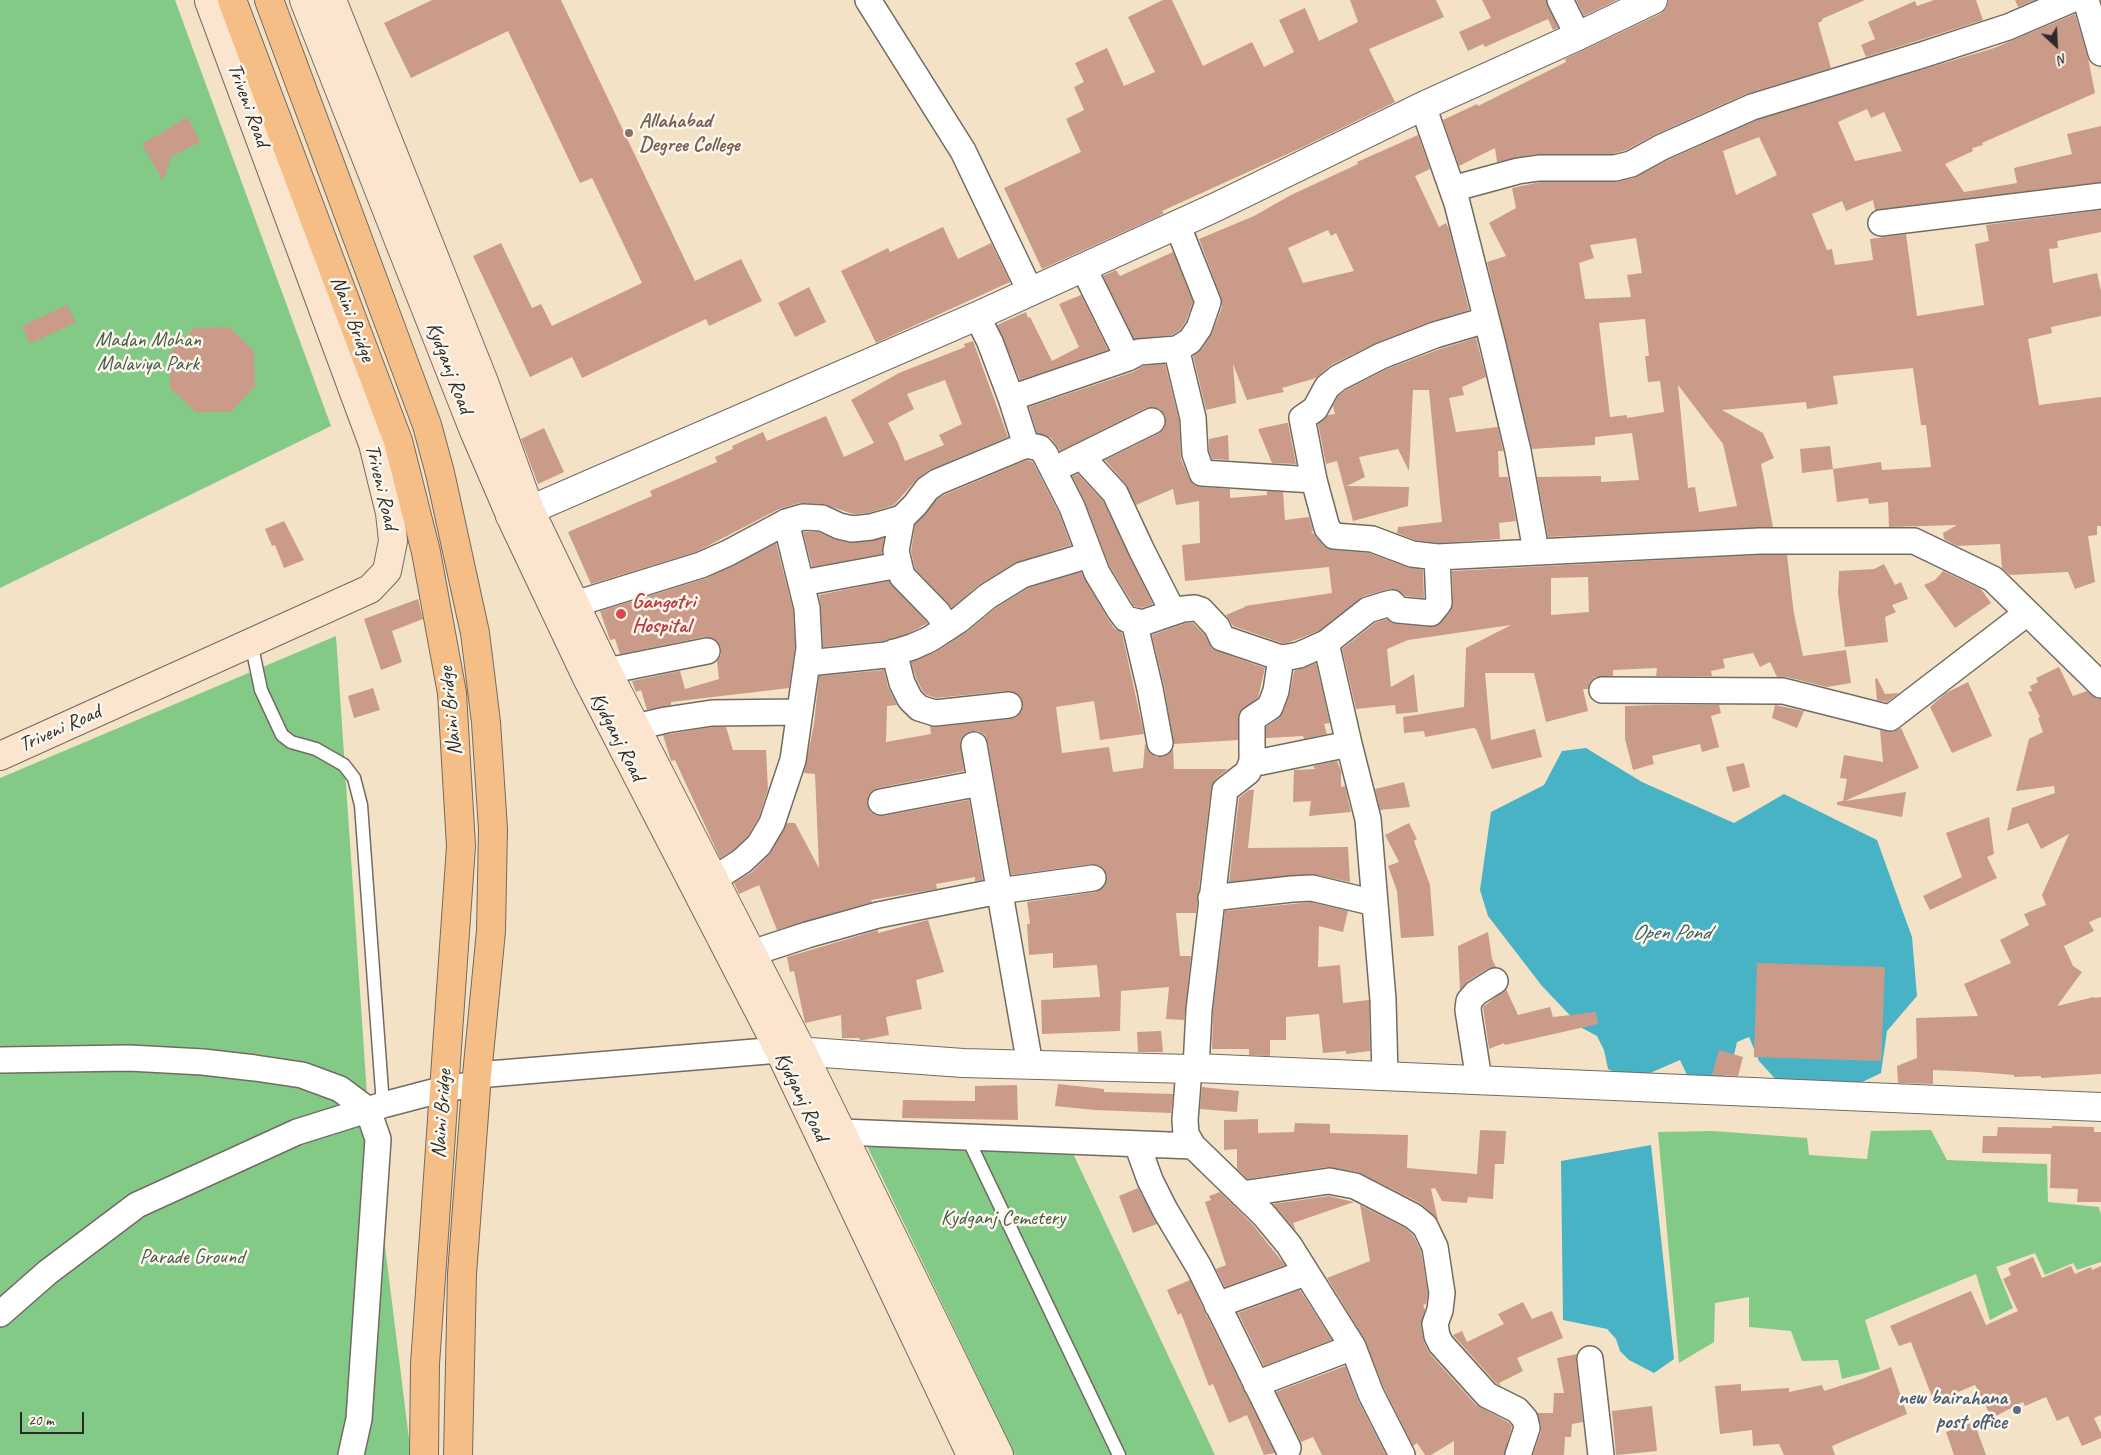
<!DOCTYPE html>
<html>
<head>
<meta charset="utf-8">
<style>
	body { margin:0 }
	#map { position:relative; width:2101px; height:1455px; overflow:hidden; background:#f4e2c7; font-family:Caveat,sans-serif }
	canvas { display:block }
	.north { position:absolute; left:2031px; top:20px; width:50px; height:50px; -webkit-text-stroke:4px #fbf7ec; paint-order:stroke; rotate:155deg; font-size:14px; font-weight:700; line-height:20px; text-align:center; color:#2b2b2b }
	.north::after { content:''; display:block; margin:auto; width:18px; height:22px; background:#2b2b2b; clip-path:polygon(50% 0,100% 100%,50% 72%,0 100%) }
	.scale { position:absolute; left:20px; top:1412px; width:64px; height:22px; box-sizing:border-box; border:2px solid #2b2b2b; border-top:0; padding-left:6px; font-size:15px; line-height:18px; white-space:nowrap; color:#2b2b2b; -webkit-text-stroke:4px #fbf7ec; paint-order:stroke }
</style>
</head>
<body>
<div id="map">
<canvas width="2101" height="1455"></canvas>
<div class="north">N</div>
<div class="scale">20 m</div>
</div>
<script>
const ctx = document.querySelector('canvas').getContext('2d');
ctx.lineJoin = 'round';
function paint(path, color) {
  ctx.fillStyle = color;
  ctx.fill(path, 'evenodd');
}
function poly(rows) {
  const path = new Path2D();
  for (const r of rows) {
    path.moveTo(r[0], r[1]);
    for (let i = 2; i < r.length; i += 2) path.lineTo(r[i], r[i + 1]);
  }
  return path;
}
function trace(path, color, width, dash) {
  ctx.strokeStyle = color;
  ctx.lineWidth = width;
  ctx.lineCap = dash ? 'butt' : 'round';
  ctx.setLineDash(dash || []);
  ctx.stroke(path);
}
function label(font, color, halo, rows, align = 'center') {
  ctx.font = font + ' Caveat,sans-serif';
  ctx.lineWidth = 5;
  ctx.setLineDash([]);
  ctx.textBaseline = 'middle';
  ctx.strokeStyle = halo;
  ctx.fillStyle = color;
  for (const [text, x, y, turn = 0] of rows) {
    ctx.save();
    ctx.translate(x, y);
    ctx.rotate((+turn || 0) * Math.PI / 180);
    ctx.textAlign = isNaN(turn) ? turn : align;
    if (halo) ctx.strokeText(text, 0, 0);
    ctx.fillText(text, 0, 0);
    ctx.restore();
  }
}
const green = poly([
	[0,0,175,0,331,426,0,588],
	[336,636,368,1110,411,1455,0,1455,0,778],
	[854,1119,1061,1128,1215,1455,1015,1455],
	[1931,1130,1947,1160,2047,1164,2048,1202,2099,1207,2101,1215,2101,1262,2077,1270,2073,1263,2045,1275,2035,1253,1996,1267,2013,1308,1990,1320,1976,1274,1865,1320,1880,1369,1842,1379,1838,1360,1802,1361,1791,1331,1749,1327,1749,1297,1715,1303,1714,1342,1679,1363,1658,1132,1713,1131,1807,1138,1809,1155,1867,1159,1871,1131]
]);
const water = poly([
	[1586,748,1642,782,1734,823,1784,794,1877,840,1912,937,1917,996,1887,1031,1881,1073,1854,1086,1778,1082,1759,1061,1749,1037,1737,1042,1732,1064,1723,1077,1687,1075,1680,1060,1650,1073,1625,1077,1608,1069,1604,1050,1597,1036,1582,1028,1542,986,1488,916,1480,890,1491,812,1544,785,1562,751],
	[1651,1145,1674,1359,1654,1373,1629,1360,1620,1351,1616,1339,1607,1329,1563,1320,1561,1161]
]);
const building = poly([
	[432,0,561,0,695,281,741,259,762,301,709,326,706,319,582,378,572,357,530,377,473,256,501,243,532,308,541,304,552,326,642,283,592,178,580,183,508,31,411,78,384,23],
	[1163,0,1172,0,1203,66,1252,42,1264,67,1294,52,1279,20,1305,8,1319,41,1358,22,1350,0,1436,0,1444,17,1369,49,1395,102,1305,146,1162,211,1164,213,1157,217,1042,269,1004,188,1081,152,1066,119,1084,110,1074,87,1084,82,1075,63,1107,48,1124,86,1155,72,1128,17],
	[1482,0,1546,0,1558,28,1553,30,1548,19,1485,47,1483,44,1468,51,1459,32,1491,18],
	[1576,0,1617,0,1584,16],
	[1668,0,1865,0,1822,19,1822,21,1818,23,1831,68,1746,94,1656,134,1626,150,1613,154,1537,154,1497,162,1495,148,1459,166,1443,120,1477,104,1478,106,1566,62,1565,59,1660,14,1666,8],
	[1934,0,1976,0,1983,20,1866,57,1861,45,1875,39,1868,22,1915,1,1917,6],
	[2015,0,2035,0,2018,7],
	[2075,14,2088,58,2095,93,1982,143,1983,145,1972,148,1973,151,1945,164,1964,192,2017,183,2014,168,2072,154,2067,134,2101,126,2101,182,1875,210,1873,200,1846,211,1842,201,1812,214,1827,250,1832,249,1835,265,1873,260,1870,239,1906,234,1917,316,1984,305,1975,244,1989,241,1986,225,2101,210,2101,232,2057,241,2058,248,2049,249,2053,283,2097,273,2101,291,2101,316,2051,327,2052,333,2028,339,2039,405,2101,397,2101,526,2097,526,2097,535,2088,536,2095,582,2075,589,2068,572,2010,575,2002,568,2000,544,1957,546,1944,539,1943,533,1957,525,1889,527,1888,502,1869,504,1868,498,1837,502,1833,469,1881,462,1882,470,1931,467,1926,425,1921,425,1913,368,1833,376,1838,404,1807,409,1806,402,1722,410,1763,433,1774,458,1761,464,1773,527,1548,537,1537,477,1601,476,1601,482,1639,480,1632,433,1595,437,1595,445,1532,449,1487,262,1506,256,1489,223,1516,208,1512,188,1540,182,1615,182,1634,178,1668,160,1757,120,1994,48],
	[1867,109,1871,118,1884,112,1902,151,1855,161,1838,122],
	[1759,137,1777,175,1736,195,1723,151],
	[1636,238,1642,273,1627,275,1631,297,1585,299,1579,263,1594,258,1590,245],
	[1645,319,1649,356,1645,356,1648,382,1660,381,1664,412,1627,418,1627,415,1610,417,1599,323],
	[1678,385,1723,444,1737,506,1699,512,1695,487,1688,488],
	[188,117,200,142,171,157,163,181,142,144],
	[1418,135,1430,169,1415,176,1439,227,1446,223,1449,229,1469,310,1430,322,1376,343,1331,365,1316,378,1282,388,1284,392,1247,400,1233,364,1236,403,1206,410,1193,356,1202,349,1212,333,1222,307,1221,297,1199,239,1254,216,1291,195,1358,164,1357,162],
	[1328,230,1331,236,1336,233,1354,271,1303,283,1288,248],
	[943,227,958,259,991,243,1010,282,876,343,841,271,888,248,890,252],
	[1173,252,1193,302,1186,321,1180,330,1172,335,1134,339,1103,276,1116,270,1120,276],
	[809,287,826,322,795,337,778,303],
	[1081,295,1108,350,1020,380,997,325,1026,312,1028,318,1030,317,1052,361,1079,347,1059,304],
	[67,305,76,322,30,344,22,326],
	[229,327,254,351,255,386,231,412,196,412,170,388,170,353,194,328],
	[1476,338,1486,377,1462,387,1464,395,1449,398,1456,432,1498,427,1503,451,1498,451,1499,477,1508,477,1516,521,1499,523,1500,539,1438,543,1415,540,1397,533,1398,527,1442,522,1429,390,1413,390,1409,471,1398,449,1359,457,1365,477,1347,486,1409,487,1408,506,1353,521,1337,461,1326,464,1318,424,1328,415,1335,414,1333,406,1338,396,1346,390,1387,369,1440,349],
	[973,341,1008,437,929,470,916,480,894,505,868,513,853,514,823,504,799,503,779,509,696,552,591,584,568,532,652,496,650,491,717,462,715,457,733,449,732,446,763,432,767,441,826,416,844,457,874,443,851,400,899,373,965,347,964,344],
	[945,380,962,424,939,435,944,445,905,461,898,443,888,423,914,409,907,394],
	[1165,364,1179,420,1181,459,1189,478,1193,484,1201,487,1230,489,1230,498,1267,495,1267,491,1283,492,1285,520,1309,517,1313,531,1311,531,1324,546,1333,550,1369,553,1407,567,1423,570,1424,598,1405,596,1397,590,1389,589,1364,596,1319,631,1287,643,1282,643,1233,626,1226,615,1245,607,1245,606,1332,593,1329,567,1185,581,1182,545,1200,543,1199,501,1176,505,1173,489,1136,505,1126,484,1105,460,1158,434,1164,429,1166,421,1165,415,1160,409,1153,407,1146,408,1060,451,1051,438,1037,433,1029,407,1133,372,1143,366],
	[1286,423,1288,423,1296,464,1272,463,1258,429],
	[544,428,564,472,538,484,521,439],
	[1228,435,1229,460,1212,459,1209,451,1209,439],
	[1830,446,1833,469,1802,473,1800,449],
	[1027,460,1033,462,1059,513,1071,545,1015,563,980,584,952,608,915,569,911,551,915,525,937,499,944,495],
	[1078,474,1103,501,1153,604,1141,608,1134,606,1110,567,1085,502,1072,476],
	[284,521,304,560,284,568,275,545,272,546,265,529],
	[803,532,818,532,833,539,849,543,884,538,882,554,812,567],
	[776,543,793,610,795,647,789,688,671,702,671,705,647,710,641,690,636,692,632,681,680,671,685,689,719,679,717,661,721,655,721,648,718,642,712,638,704,637,620,654,615,639,610,640,600,611,707,578],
	[1760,555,1787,555,1794,614,1803,656,1846,650,1851,683,1827,687,1787,677,1777,677,1770,662,1760,667,1753,653,1723,659,1725,668,1711,671,1712,676,1656,676,1657,668,1613,670,1613,676,1595,677,1590,682,1588,689,1583,689,1588,711,1546,722,1534,673,1485,673,1491,740,1535,729,1542,757,1492,769,1476,729,1473,728,1425,737,1424,731,1404,733,1403,717,1464,707,1466,648,1511,625,1408,640,1387,649,1391,687,1414,674,1418,712,1396,714,1395,705,1356,709,1342,649,1375,623,1387,619,1397,624,1430,627,1437,626,1450,612,1453,603,1452,571],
	[1588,577,1589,612,1551,615,1551,578],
	[1884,564,1895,585,1901,582,1908,599,1892,605,1896,612,1885,617,1888,642,1845,647,1838,593,1839,571,1874,569],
	[1943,571,1981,589,1991,603,1955,628,1924,585,1935,580],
	[1081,572,1108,619,1114,628,1122,633,1144,734,1100,740,1094,701,1056,707,1062,753,1109,747,1113,772,1143,768,1145,743,1149,752,1156,757,1163,757,1169,754,1173,748,1174,769,1228,769,1216,779,1211,788,1196,913,1176,913,1180,956,1191,956,1184,1020,1166,1019,1169,987,1121,991,1120,1031,1042,1034,1041,1000,1100,997,1097,965,1053,968,1053,953,1029,955,1027,924,1030,924,1027,902,1095,892,1102,889,1106,884,1107,876,1104,869,1099,865,1092,864,1011,875,988,743,985,735,978,731,971,731,965,734,960,741,964,771,878,788,872,791,868,797,867,804,870,812,876,815,883,816,969,800,983,880,975,881,975,877,936,884,937,889,871,900,872,902,777,930,759,885,739,894,734,883,752,872,769,855,787,823,795,823,819,868,815,774,804,773,814,724,819,676,884,670,888,687,897,705,887,706,886,742,931,734,930,726,937,727,1011,719,1017,717,1022,711,1023,703,1020,696,1014,692,1007,691,936,698,927,695,922,690,916,678,911,662,938,651,968,631,996,608,1028,588],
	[889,581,928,623,907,634,883,641,823,647,821,607,819,595],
	[418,599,423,619,392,631,402,662,381,670,364,619],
	[1186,623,1193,623,1205,635,1212,648,1217,651,1265,668,1258,698,1239,713,1238,740,1174,744,1164,686,1152,635],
	[1316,663,1330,723,1324,724,1327,734,1304,739,1303,736,1266,738,1266,727,1278,719,1283,712,1290,693,1294,671],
	[2059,667,2073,696,2087,691,2097,699,2101,699,2101,917,2089,922,2094,931,2064,946,2073,966,2082,972,2057,1006,2094,997,2094,998,2101,997,2101,1074,2041,1078,2041,1076,2014,1077,2014,1075,1978,1072,1933,1070,1933,1084,1898,1083,1897,1066,1917,1058,1916,1018,1978,1016,1964,984,2011,963,2000,940,2029,925,2024,914,2046,905,2042,895,2069,834,2041,849,2028,823,2007,831,2012,808,2055,793,2054,786,2016,791,2029,739,2043,732,2038,718,2040,717,2028,692,2032,691,2030,686,2038,682,2036,678],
	[1877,678,1885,694,1899,693,1887,702,1877,700,1875,679],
	[1968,682,1992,736,1952,753,1930,707,1946,693],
	[373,688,380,710,354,718,348,696],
	[1655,705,1719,705,1721,713,1711,716,1719,747,1702,752,1700,744,1652,756,1654,764,1633,770,1625,739,1625,706],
	[1775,705,1804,711,1797,728,1772,718],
	[713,727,726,727,733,750,766,750,768,789,759,817,748,836,733,850,720,858,675,760,671,761,663,735],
	[1901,728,1919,768,1845,801,1906,792,1902,817,1837,805,1837,802,1843,801,1847,779,1840,778,1844,755,1883,762,1880,730,1892,732],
	[1337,761,1341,771,1341,787,1345,786,1351,812,1309,816,1311,801,1293,802,1294,770,1315,769,1313,766],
	[1744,763,1750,787,1733,792,1726,767],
	[1404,782,1410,807,1380,810,1375,789],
	[1249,790,1254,790,1248,848,1348,847,1350,882,1311,874,1229,882,1239,798],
	[1989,817,1994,854,1987,857,1997,878,1930,910,1923,896,1962,877,1946,833],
	[1409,823,1417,839,1414,841,1430,885,1434,936,1401,938,1397,891,1388,866,1399,862,1385,835],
	[1311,902,1348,911,1343,932,1319,926,1318,967,1340,965,1343,1003,1369,1000,1370,1051,1346,1054,1346,1051,1323,1053,1319,1014,1286,1017,1286,1040,1270,1040,1270,1056,1249,1055,1249,1049,1212,1049,1213,1011,1225,911],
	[928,920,944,972,916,980,922,1009,886,1017,889,1035,864,1040,860,1040,859,1038,842,1038,841,1015,805,1023,794,971,790,972,787,957,878,930,878,933],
	[1488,932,1492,959,1496,967,1487,969,1468,981,1460,990,1458,946],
	[1757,963,1885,967,1881,1061,1754,1057],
	[1506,989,1518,1015,1550,1007,1553,1017,1596,1012,1598,1024,1505,1045,1504,1043,1489,1049,1483,1007],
	[1161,1031,1163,1052,1138,1052,1137,1032],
	[1719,1050,1743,1057,1738,1076,1712,1075],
	[1058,1084,1104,1089,1104,1092,1173,1094,1171,1113,1095,1110,1055,1106],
	[1017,1085,1018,1120,902,1118,903,1100,975,1101,975,1086],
	[1202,1087,1239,1091,1237,1112,1200,1109],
	[1258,1119,1258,1133,1294,1132,1295,1123,1330,1124,1330,1133,1408,1135,1407,1168,1477,1174,1480,1130,1506,1131,1504,1164,1495,1164,1493,1199,1468,1197,1467,1203,1442,1201,1435,1188,1431,1189,1438,1220,1420,1203,1358,1172,1327,1167,1247,1179,1237,1169,1237,1149,1224,1150,1224,1120],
	[2052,1126,2094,1127,2094,1132,2101,1132,2101,1202,2077,1202,2078,1189,2050,1188,2051,1154,1982,1153,1983,1136,1997,1136,1998,1127,2052,1128],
	[1138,1188,1157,1224,1133,1233,1119,1196],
	[1220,1192,1253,1225,1285,1265,1225,1287,1216,1269,1226,1265,1205,1202,1211,1200,1209,1196],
	[1329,1196,1354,1202,1293,1223,1296,1231,1273,1204],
	[1360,1205,1405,1228,1413,1235,1421,1251,1428,1293,1426,1304,1423,1305,1425,1310,1421,1326,1424,1342,1430,1354,1476,1405,1508,1422,1512,1426,1504,1455,1454,1455,1454,1441,1431,1455,1425,1455,1417,1443,1413,1446,1384,1388,1365,1340,1327,1278,1370,1261],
	[2033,1257,2042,1278,2071,1266,2075,1274,2091,1267,2092,1270,2101,1266,2101,1415,2094,1418,2101,1433,2101,1438,2082,1446,2068,1416,2057,1421,2046,1397,2025,1406,2023,1402,1992,1418,1975,1385,1934,1402,1911,1342,1899,1346,1890,1326,1971,1291,1986,1325,2018,1311,2003,1279,2011,1275,2008,1268],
	[1190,1280,1204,1310,1275,1453,1264,1455,1247,1415,1229,1423,1213,1384,1209,1386,1181,1313,1178,1315,1167,1290],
	[1300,1290,1332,1340,1264,1366,1238,1313],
	[1523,1302,1532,1319,1552,1311,1563,1338,1517,1358,1523,1371,1499,1383,1501,1386,1496,1383,1453,1335,1462,1331,1467,1342,1504,1324,1498,1314],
	[1577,1354,1576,1361,1583,1422,1572,1424,1571,1437,1565,1437,1564,1455,1533,1455,1541,1432,1541,1425,1537,1413,1553,1413,1554,1393,1564,1393,1557,1358],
	[1345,1366,1358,1400,1386,1455,1322,1455,1313,1437,1301,1442,1276,1392],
	[1891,1367,1907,1414,1832,1446,1835,1455,1784,1455,1779,1444,1753,1446,1752,1430,1720,1434,1715,1386,1741,1384,1741,1391,1789,1388,1789,1392,1822,1385,1824,1391,1862,1379],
	[1652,1406,1657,1451,1616,1455,1612,1411],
	[1974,1422,1986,1455,1954,1455,1946,1432]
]);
const service = poly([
	[251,642,261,690,282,735,291,742,316,749,344,765,354,778,361,805,383,1105],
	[967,1137,1119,1455]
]);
const minor = poly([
	[868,0,963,151,1030,291],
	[1560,0,1578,36],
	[2086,0,2101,53],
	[1423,106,1457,203,1493,345,1518,451,1536,551],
	[1452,189,1518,171,1539,168,1615,168,1631,164,1662,147,1752,107,1922,55,2008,27,2071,0],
	[1881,223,2101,196],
	[1177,224,1208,302,1199,328,1190,341,1177,349,1178,356,1193,418,1195,454,1202,473,1314,480,1327,528,1334,536,1372,539,1412,554,1437,557,1760,541,1914,541,1993,579,2101,685],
	[1083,267,1128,358],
	[977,316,990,342,1011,398],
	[1026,445,1040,448,1045,454,1072,507,1097,573,1120,611,1126,619,1142,623,1183,609,1195,608,1201,610,1217,627,1222,638,1281,658,1289,657,1299,655,1326,643,1368,610,1384,605,1392,603,1398,610,1431,613,1439,603,1437,557],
	[1081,456,1115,493,1141,549,1173,612],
	[1067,463,1152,421],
	[1314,480,1302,418,1315,409,1327,387,1338,378,1381,356,1435,335,1486,320],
	[902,518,896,551,902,576,938,613,947,628],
	[802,583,899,565],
	[575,604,701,565,728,553,786,522,803,517,822,518,839,526,852,529,871,527,902,518,915,505,927,489,937,482,1026,445,1011,398,1128,358,1139,352,1177,349],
	[1134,621,1150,689,1160,743],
	[1326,643,1349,744],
	[894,652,902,683,910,699,919,708,935,713,1009,705],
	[808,663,886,655,912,647,930,639,959,620,988,596,1022,575,1089,555],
	[607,671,707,651],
	[1602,690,1783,691,1890,718,2027,613],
	[636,727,666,720,712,713,800,712],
	[974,745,1030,1065],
	[1252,761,1252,719,1270,707,1276,691,1281,658],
	[881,802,980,783],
	[714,879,742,861,759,845,772,823,793,760,809,648,807,608,786,522],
	[1211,898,1292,889,1312,888,1375,903],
	[752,953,807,935,878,915,999,891,1093,878],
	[0,1060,129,1058,203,1062,255,1068,302,1075,340,1089,368,1110,378,1139,359,1419,351,1455],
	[1196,1068,1199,1010,1225,790,1248,772,1252,761,1261,762,1349,744,1368,819,1383,1000,1385,1075],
	[1189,1069,1185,1120,1186,1134,1193,1146,1264,1215,1289,1245,1353,1347,1371,1394,1402,1455],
	[477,1075,779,1050],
	[1479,1080,1468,1010,1469,1001,1476,993,1495,981],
	[842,1132,1193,1146],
	[1137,1144,1150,1180,1165,1210,1199,1267,1288,1448],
	[1242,1194,1329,1181,1355,1186,1413,1216,1425,1226,1435,1247,1442,1293,1440,1310,1435,1324,1437,1336,1441,1344,1487,1395,1517,1410,1525,1419,1527,1428,1518,1455],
	[1217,1305,1305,1273],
	[0,1314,48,1272,137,1205,297,1132,383,1105,444,1089,476,1084],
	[1590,1359,1601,1455],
	[1256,1384,1353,1347]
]);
const tertiary = poly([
	[510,516,530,510,977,316,1216,207,1423,106,1578,36,1653,0],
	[782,1050,963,1063,1189,1069,1196,1068,2101,1107]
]);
const secondary = poly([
	[304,0,474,431,514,524,587,678,779,1050,971,1455],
	[332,0,484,382,530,510,607,671,802,1051,999,1455],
	[0,756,370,589,387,571,393,541,390,513,373,444,209,1,211,0]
]);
const trunk = poly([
	[232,0,398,441,426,552,452,693,461,846,425,1364,424,1455],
	[269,0,427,425,440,473,475,633,486,722,493,829,491,931,477,1075,462,1274,458,1455]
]);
const markers = [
	[629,133,5,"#8d6e63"],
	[621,614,6,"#e0444e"],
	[2017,1410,5,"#5c6f8a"]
];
const streetNames = [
	["Triveni Road",248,105,70],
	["Naini Bridge",352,319,69],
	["Kydganj Road",449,368,69],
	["Triveni Road",381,487,77],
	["Naini Bridge",451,711,-96],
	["Triveni Road",60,729,-24],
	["Kydganj Road",617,737,63],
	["Kydganj Road",801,1097,64],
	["Naini Bridge",442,1114,-86]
];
const educationNames = [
	["Allahabad",639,121],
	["Degree College",639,145]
];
const parkNames = [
	["Madan Mohan",148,340],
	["Malaviya Park",148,364],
	["Kydganj Cemetery",1003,1218],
	["Parade Ground",192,1257]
];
const healthNames = [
	["Gangotri",632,602],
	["Hospital",632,626]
];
const serviceNames = [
	["new bairahana",2007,1398],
	["post office",2007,1422]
];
const waterNames = [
	["Open Pond",1671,933]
];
paint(green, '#83ca86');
paint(water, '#49b3c6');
paint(building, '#cb9b89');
trace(service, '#716b62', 15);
trace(minor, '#716b62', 28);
trace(tertiary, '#716b62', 30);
trace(secondary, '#716b62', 30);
trace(trunk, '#716b62', 30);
trace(service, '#fff', 12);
trace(minor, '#fff', 25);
trace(tertiary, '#fff', 28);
trace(secondary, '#fbe5cf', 28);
trace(trunk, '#f6be87', 28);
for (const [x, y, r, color] of markers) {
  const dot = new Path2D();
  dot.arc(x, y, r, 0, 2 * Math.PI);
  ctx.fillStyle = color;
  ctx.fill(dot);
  trace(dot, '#fbf7ec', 2);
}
label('21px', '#2b2b2b', '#fbf7ec', streetNames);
label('bold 21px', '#785e54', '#fbf7ec', educationNames, 'left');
label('21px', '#455b46', '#fbf7ec', parkNames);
label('bold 21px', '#be3a42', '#fbf7ec', healthNames, 'left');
label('bold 21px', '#4e5e75', '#fbf7ec', serviceNames, 'right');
label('italic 22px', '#365b61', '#fbf7ec', waterNames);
</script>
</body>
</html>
